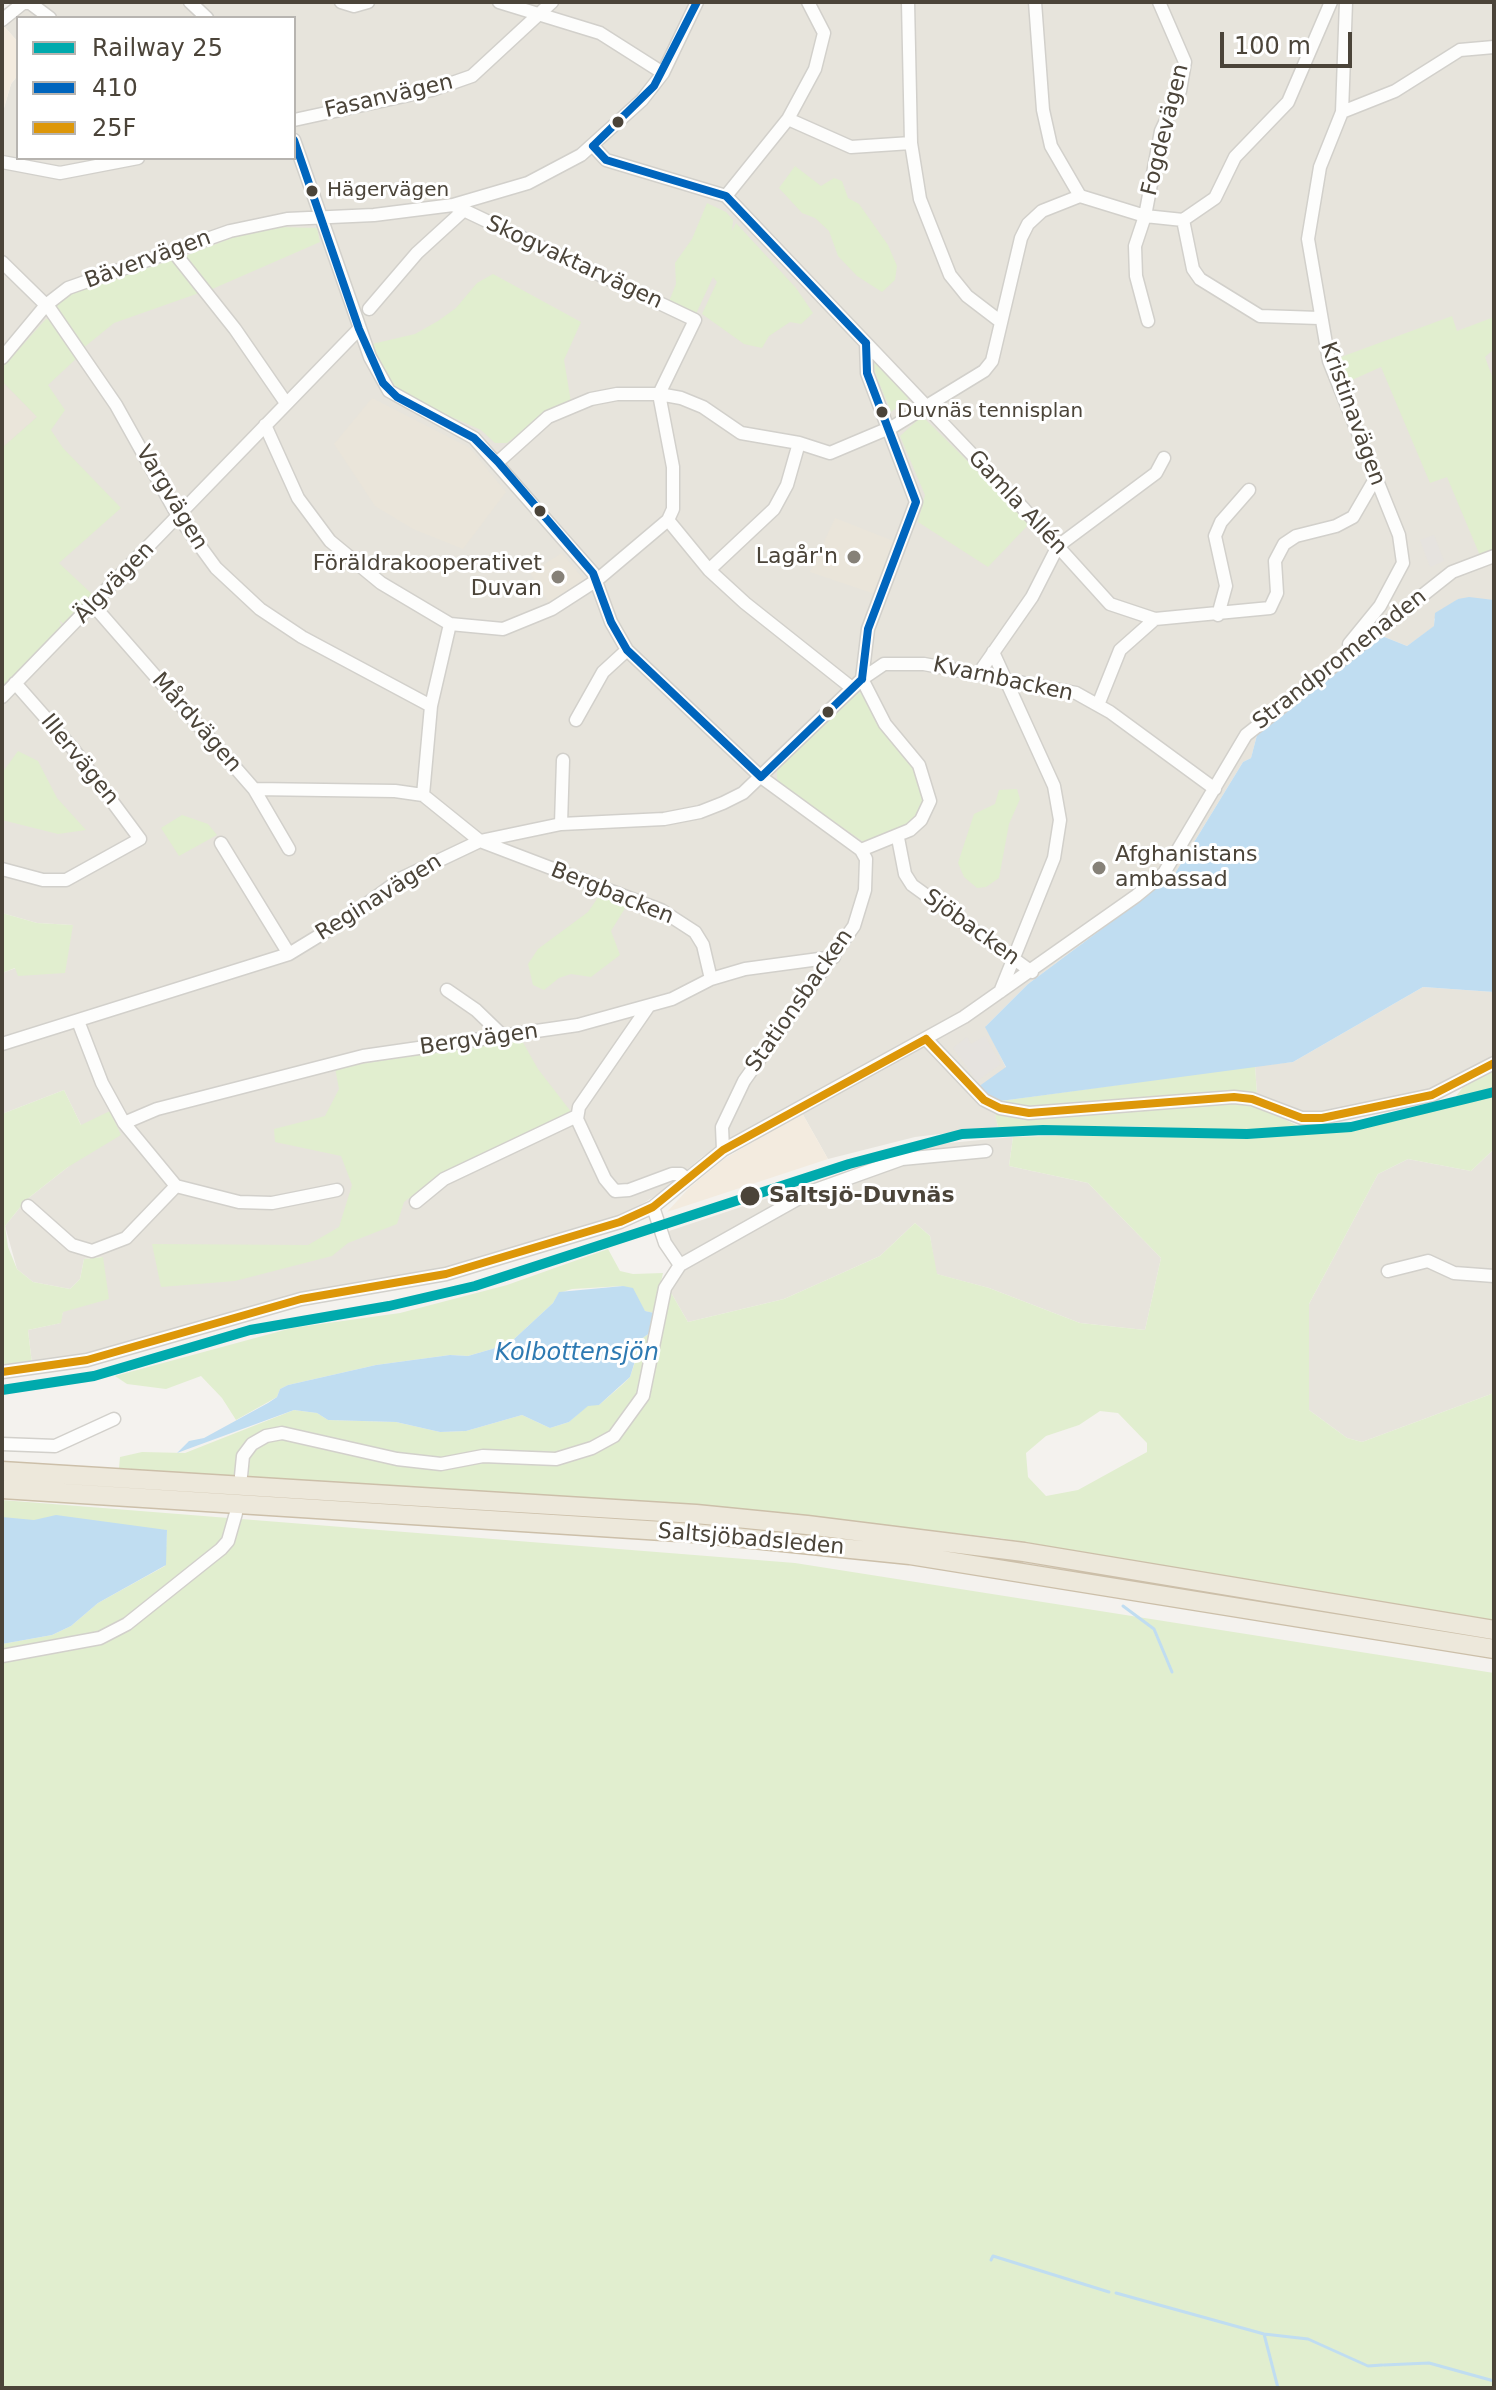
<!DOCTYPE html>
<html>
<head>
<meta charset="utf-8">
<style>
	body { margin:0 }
	#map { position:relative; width:1496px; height:2390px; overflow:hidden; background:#f4f2ee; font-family:"DejaVu Sans",sans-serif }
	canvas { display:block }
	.frame { position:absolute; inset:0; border:4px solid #4b4439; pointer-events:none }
	.legend { position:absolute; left:16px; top:16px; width:280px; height:144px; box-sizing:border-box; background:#fff; border:2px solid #b7b4b0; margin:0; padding:10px 14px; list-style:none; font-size:24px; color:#4b4439 }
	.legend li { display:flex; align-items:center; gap:16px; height:40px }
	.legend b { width:40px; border:2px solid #b7b4b0 }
	.scale { position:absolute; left:1220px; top:32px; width:132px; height:36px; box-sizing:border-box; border:4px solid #4b4439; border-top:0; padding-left:10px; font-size:24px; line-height:28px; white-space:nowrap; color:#4b4439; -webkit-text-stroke:6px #fff; paint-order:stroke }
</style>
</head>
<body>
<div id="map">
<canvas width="1496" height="2390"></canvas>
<div class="frame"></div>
<ul class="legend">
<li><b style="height:10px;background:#00aaad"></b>Railway 25</li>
<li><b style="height:10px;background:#0065bd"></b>410</li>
<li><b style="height:10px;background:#dd9709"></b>25F</li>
</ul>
<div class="scale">100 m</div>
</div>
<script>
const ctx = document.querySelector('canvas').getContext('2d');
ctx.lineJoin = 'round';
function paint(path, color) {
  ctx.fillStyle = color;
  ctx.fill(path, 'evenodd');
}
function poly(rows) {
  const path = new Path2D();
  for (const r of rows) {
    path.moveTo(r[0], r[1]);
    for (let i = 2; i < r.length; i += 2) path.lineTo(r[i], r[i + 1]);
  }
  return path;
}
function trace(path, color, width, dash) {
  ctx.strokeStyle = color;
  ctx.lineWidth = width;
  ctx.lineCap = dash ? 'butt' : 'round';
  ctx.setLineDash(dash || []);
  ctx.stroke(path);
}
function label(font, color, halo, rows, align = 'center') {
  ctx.font = font + ' "DejaVu Sans",sans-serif';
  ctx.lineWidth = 6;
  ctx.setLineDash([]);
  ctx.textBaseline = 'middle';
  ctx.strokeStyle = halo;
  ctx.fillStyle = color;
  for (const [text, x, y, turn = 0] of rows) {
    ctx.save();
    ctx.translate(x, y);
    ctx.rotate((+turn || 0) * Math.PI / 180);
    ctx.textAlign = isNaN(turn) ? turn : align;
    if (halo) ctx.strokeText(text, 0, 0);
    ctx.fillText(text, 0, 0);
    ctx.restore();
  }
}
const residential = poly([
	[19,2,1494,2,1494,600,1458,599,1434,619,1435,626,1407,646,1382,636,1257,735,1251,758,1243,762,1174,875,1028,984,986,1026,1006,1068,993,1102,998,1127,915,1137,828,1159,797,1104,735,1136,702,1157,657,1195,614,1220,460,1267,74,1358,32,1364,28,1330,60,1323,63,1312,103,1257,84,1259,80,1279,70,1289,33,1282,17,1269,5,1226,26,1200,68,1167,81,1125,64,1090,2,1114,2,973,16,968,73,925,37,923,2,913,2,688,62,627,57,622,60,620,65,624,2,573,2,115,11,84,18,75,18,158,294,158,294,18,18,18,18,42,2,24],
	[1423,987,1494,992,1494,1058,1424,1092,1324,1112,1303,1112,1257,1094,1255,1066,1293,1062],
	[1013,1137,1009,1166,1088,1183,1161,1258,1145,1330,1080,1323,989,1288,936,1274,930,1236,915,1223,880,1256,784,1299,688,1322,670,1291,676,1270,666,1232,927,1145],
	[1494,1149,1494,1393,1362,1442,1347,1438,1309,1410,1309,1304,1378,1174,1408,1159,1471,1171]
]);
const commercial = poly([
	[2,24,18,42,18,75,11,84,2,115],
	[802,1113,828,1159,667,1212,688,1189,724,1159]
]);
const education = poly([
	[2,381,37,417,2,448],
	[372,398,470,448,506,492,463,549,413,529,375,506,334,444],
	[835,518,896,542,875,594,810,572],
	[562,553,586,582,551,606,530,573]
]);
const green = poly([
	[795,166,821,186,834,178,842,181,848,198,859,204,888,245,897,266,895,280,882,292,857,276,838,256,829,231,815,218,802,213,779,188],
	[707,203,726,212,733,220,732,231,736,223,796,288,813,313,801,324,790,322,769,336,762,348,744,344,702,314,717,282,713,277,695,316,668,304,676,284,675,263,692,239],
	[278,227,317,228,320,242,210,290,183,257,242,234],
	[175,259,202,292,114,323,82,349,55,307,59,302,77,291],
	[493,274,581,322,564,360,571,402,544,415,507,443,495,443,481,430,411,399,390,384,379,368,372,344,415,334,438,321,456,308,477,283],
	[1452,316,1457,331,1494,317,1494,349,1485,357,1494,382,1494,552,1481,558,1447,477,1430,483,1381,367,1343,384,1333,360],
	[46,319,51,319,79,356,48,385,65,410,51,430,63,448,121,508,59,563,93,595,65,625,59,620,62,627,2,688,2,448,37,417,2,381,2,368],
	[877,361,909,398,891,412,875,373,874,364],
	[922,416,1030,523,988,567,918,522,925,495,900,436],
	[863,692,917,770,926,802,916,821,865,843,779,783,777,778,777,771,853,694],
	[18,751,38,761,57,798,86,830,58,834,2,820,2,773],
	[1017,789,1020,799,1009,824,999,878,986,887,977,888,964,877,958,863,974,814,995,804,999,790],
	[182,815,208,824,217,835,179,856,161,828],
	[599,896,627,905,611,931,620,955,591,977,571,974,559,978,544,990,533,985,528,964,538,949,588,912],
	[2,913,37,923,73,925,65,973,18,976,15,968,2,973],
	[521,1039,538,1069,572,1113,441,1173,404,1202,397,1224,348,1243,332,1256,235,1281,161,1287,152,1244,308,1245,339,1227,352,1185,341,1156,275,1142,274,1129,325,1116,339,1089,335,1068],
	[1255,1066,1257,1094,1234,1092,1032,1109,993,1102],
	[1494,1070,1494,1089,1456,1096,1464,1086],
	[64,1090,81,1125,110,1111,121,1135,68,1167,26,1200,5,1226,8,1247,17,1269,33,1282,70,1289,80,1279,84,1259,103,1257,109,1299,63,1312,61,1323,28,1330,32,1364,2,1368,2,1114],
	[1494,1096,1494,1149,1471,1171,1408,1159,1378,1174,1309,1304,1309,1410,1347,1438,1362,1442,1494,1393,1494,1621,1000,1538,717,1507,248,1477,250,1455,255,1448,266,1440,282,1439,395,1463,593,1452,646,1398,654,1372,670,1291,688,1322,784,1299,880,1256,915,1223,930,1236,937,1274,989,1288,1080,1323,1145,1330,1161,1258,1088,1183,1009,1166,1013,1137,1123,1134,1248,1138,1353,1130],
	[1100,1411,1118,1413,1147,1443,1147,1452,1078,1490,1046,1496,1028,1477,1026,1453,1046,1436,1079,1425],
	[1232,1103,1262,1108,1298,1126,1246,1130,1126,1126,998,1127,994,1110,1029,1118],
	[608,1249,620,1271,633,1274,663,1273,654,1313,645,1311,623,1286,572,1289,559,1293,553,1303,513,1340,492,1349,468,1356,450,1355,376,1365,288,1385,280,1389,277,1397,236,1420,222,1398,201,1376,166,1389,127,1384,115,1376,292,1328,400,1313,507,1285],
	[654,1330,640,1392,611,1434,590,1445,556,1455,483,1450,436,1458,398,1455,286,1427,268,1429,245,1444,236,1477,119,1468,120,1457,142,1452,185,1453,294,1410,317,1413,328,1420,396,1422,440,1432,466,1431,522,1415,550,1428,569,1422,588,1405,599,1405,622,1385,630,1377,635,1362,634,1344],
	[2,1500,795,1563,1494,1673,1494,2388,2,2388,2,1644,52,1635,71,1626,98,1603,165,1566,167,1530,2,1525]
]);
const parking = poly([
	[1434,535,1444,561,1430,567,1420,540],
	[985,1036,1001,1064,977,1081,953,1048,967,1037,971,1044]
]);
const water = poly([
	[1469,597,1494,600,1494,992,1423,987,1293,1062,993,1102,978,1087,1006,1067,985,1027,1028,984,1174,875,1243,762,1251,758,1257,735,1382,636,1407,646,1434,626,1435,613,1458,599],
	[623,1286,633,1288,645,1311,654,1313,654,1330,634,1344,635,1361,630,1377,599,1405,588,1406,569,1422,550,1428,522,1415,466,1431,440,1432,396,1422,328,1420,317,1413,294,1410,177,1453,189,1441,204,1438,268,1403,277,1397,280,1389,288,1385,376,1365,450,1355,468,1356,492,1349,513,1340,553,1303,559,1292],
	[56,1515,167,1530,166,1565,98,1603,71,1626,52,1635,2,1644,2,1517,34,1520]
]);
const stream = poly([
	[1123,1606,1154,1629,1172,1672],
	[991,2260,993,2256,1109,2292],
	[1116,2293,1264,2334,1308,2339,1368,2366,1382,2365],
	[1264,2334,1278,2388],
	[1384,2365,1429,2363,1494,2381]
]);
const minor = poly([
	[190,2,207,18],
	[341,2,354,6,368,2],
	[499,2,600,33,663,73],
	[908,2,911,143,920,199,950,275,967,296,1001,322],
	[1035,2,1043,110,1051,146,1080,196],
	[1346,2,1342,112,1320,167,1308,239,1329,361,1399,535,1403,563,1380,606,1349,644],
	[2,20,23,3,30,3,50,18],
	[1342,112,1395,91,1460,50,1494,47],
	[788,119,851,147,911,143],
	[294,120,432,90,472,76,552,2],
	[294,140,370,357,389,391,474,438,593,573,611,622,627,650,761,777,861,850,866,859,865,890,854,926,744,1081,722,1127,723,1150],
	[593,146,606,160,726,196,1024,509,1110,604,1155,619],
	[2,162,60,173,138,158],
	[726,196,788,119,815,69,824,33,808,2],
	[453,205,695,320,659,394,673,467,673,509,668,520,709,570,745,603,852,688],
	[1183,220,1193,269,1200,279,1260,316,1319,318],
	[173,251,235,329,286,403],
	[2,262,50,309,116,405,178,516,216,568,260,609,302,637,431,706],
	[369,309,417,253,463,211],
	[1148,321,1136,276,1135,246,1145,216,1161,131,1180,91,1185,62,1159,2],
	[2,358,46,305,68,288,230,231,287,219,374,215,453,205,528,183,581,155,642,100,663,73,697,2],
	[265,425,298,498,330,541,381,583,450,624,503,629,552,609,597,580,668,520],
	[498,462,548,417,591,399,617,394,659,394,681,398,703,407,741,433,799,443,830,453,894,426,984,371,992,361,1021,238,1028,224,1042,211,1080,196,1145,216,1183,220,1215,198,1235,157,1288,102,1331,2],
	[709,570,774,509,787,485,799,443],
	[94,606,254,789,289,849],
	[1218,615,1226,586,1215,536,1221,522,1249,490],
	[993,652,1054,786,1060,820,1054,858,1000,992],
	[979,673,1032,597,1058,546,1156,473,1164,458],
	[862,679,868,629,916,502,867,373,866,343],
	[2,697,359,329],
	[1098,705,1120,650,1155,619,1270,608,1277,593,1275,561,1284,544,1296,536,1336,526,1353,517,1375,479],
	[576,720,603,672,627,650],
	[254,789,395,791,423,795,480,841,661,910,695,932,703,945,711,979],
	[423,795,431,706,450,624],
	[561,824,563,760],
	[898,838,905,874,912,885,1032,972],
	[221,843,289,954],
	[861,850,910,830,921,820,930,801,919,765,885,724,862,679],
	[2,869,43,880,66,880,140,839,74,750,15,683],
	[447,990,476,1010,504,1037],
	[648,1007,579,1107,577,1119,605,1179,615,1191,629,1190,672,1174,681,1174,687,1179],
	[78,1021,102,1083,124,1123,176,1186,239,1202,272,1203,337,1190],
	[926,1039,984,1100,1000,1108,1029,1113,1234,1097,1252,1099,1302,1118,1322,1118,1432,1095,1494,1063],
	[2,1044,289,954,343,921,402,878,480,841,561,824,664,819,700,812,723,803,743,793,862,679,884,664,924,664,1076,693,1110,712,1215,789],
	[124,1123,157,1109,363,1056,578,1025,672,999,711,979,745,969,834,957],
	[416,1202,444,1179,577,1116],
	[28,1206,72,1245,92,1251,126,1238,176,1186],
	[680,1265,810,1192,902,1159,986,1151],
	[1388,1271,1428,1261,1454,1273,1494,1276],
	[2,1372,87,1360,301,1299,446,1274,620,1222,653,1207,723,1150,964,1017,1136,896,1164,873,1246,735,1452,572,1494,556],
	[2,1444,55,1446,114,1419],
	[241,1476,243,1456,252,1444,266,1436,282,1433,397,1459,441,1464,483,1456,556,1459,592,1448,614,1436,643,1396,665,1288,680,1265,665,1243,653,1207],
	[2,1656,100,1638,127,1624,221,1549,228,1541,236,1513]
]);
const highway = poly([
	[2,1471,696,1514,807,1525,1024,1552,1494,1630],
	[2,1489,694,1533,910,1555,1494,1649]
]);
const bus1 = poly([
	[294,140,359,329,383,383,397,397,474,438,498,462,593,573,611,622,627,650,761,777],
	[593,146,606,160,726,196,866,343],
	[593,146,654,86,697,2],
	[862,679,868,629,916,502,867,373,866,343],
	[761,777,862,679]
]);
const bus2 = poly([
	[926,1039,984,1100,1000,1108,1029,1113,1234,1097,1252,1099,1302,1118,1322,1118,1432,1095,1494,1063],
	[2,1372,87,1360,301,1299,446,1274,620,1222,653,1207,723,1150,926,1039]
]);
const rail1 = poly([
	[2,1390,94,1376,250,1330,389,1306,475,1286,849,1164,962,1134,1043,1130,1247,1134,1351,1127,1494,1092]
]);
const markers = [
	[618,122,7,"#4b4439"],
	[312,191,7,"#4b4439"],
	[882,412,7,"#4b4439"],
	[540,511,7,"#4b4439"],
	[854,557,8,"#868178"],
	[558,577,8,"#868178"],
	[828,712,7,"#4b4439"],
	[1099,868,8,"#868178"],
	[750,1196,11,"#4b4439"]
];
const busNames = [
	["Hägervägen",327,191],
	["Duvnäs tennisplan",897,412]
];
const streetNames = [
	["Fasanvägen",389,97,-13],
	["Fogdevägen",1166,130,-76],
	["Bävervägen",148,260,-20],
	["Skogvaktarvägen",574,263,25],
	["Kristinavägen",1352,414,70],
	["Vargvägen",171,498,59],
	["Gamla Allén",1017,503,47],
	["Älgvägen",115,583,-46],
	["Strandpromenaden",1340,660,-38],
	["Kvarnbacken",1003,680,12],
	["Mårdvägen",196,723,49],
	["Illervägen",79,760,51],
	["Bergbacken",612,894,22],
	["Reginavägen",379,898,-32],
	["Sjöbacken",971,928,36],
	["Stationsbacken",800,1001,-55],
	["Bergvägen",479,1040,-8],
	["Saltsjöbadsleden",751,1540,5]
];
const poiNames = [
	["Lagår'n",838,557],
	["Föräldrakooperativet",542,564],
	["Duvan",542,589],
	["Afghanistans",1115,855,"left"],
	["ambassad",1115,880,"left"]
];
const stopNames = [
	["Saltsjö-Duvnäs",769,1196]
];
const waterNames = [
	["Kolbottensjön",577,1354]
];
paint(residential, '#e7e4dc');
paint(commercial, '#f3ebdf');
paint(education, '#eae5da');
paint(green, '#e1eecf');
paint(parking, '#e6e3df');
paint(water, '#c0ddf1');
trace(stream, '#c0ddf1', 3);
trace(minor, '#d2d0cb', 15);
trace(highway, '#ccbfa9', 21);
trace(minor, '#fdfdfc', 12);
trace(highway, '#ede8db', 18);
trace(bus1, '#0065bd', 8);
trace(bus2, '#dd9709', 8);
trace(rail1, '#00aaad', 10);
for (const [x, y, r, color] of markers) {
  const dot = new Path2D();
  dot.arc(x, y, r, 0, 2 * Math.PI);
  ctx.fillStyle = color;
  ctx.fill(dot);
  trace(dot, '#fff', 3);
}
label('20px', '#4b4439', '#fff', busNames, 'left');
label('22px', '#4b4439', '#fff', streetNames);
label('22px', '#4b4439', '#fff', poiNames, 'right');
label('bold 22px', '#4b4439', '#fff', stopNames, 'left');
label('italic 24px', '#2e7ab2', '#fff', waterNames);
</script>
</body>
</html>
